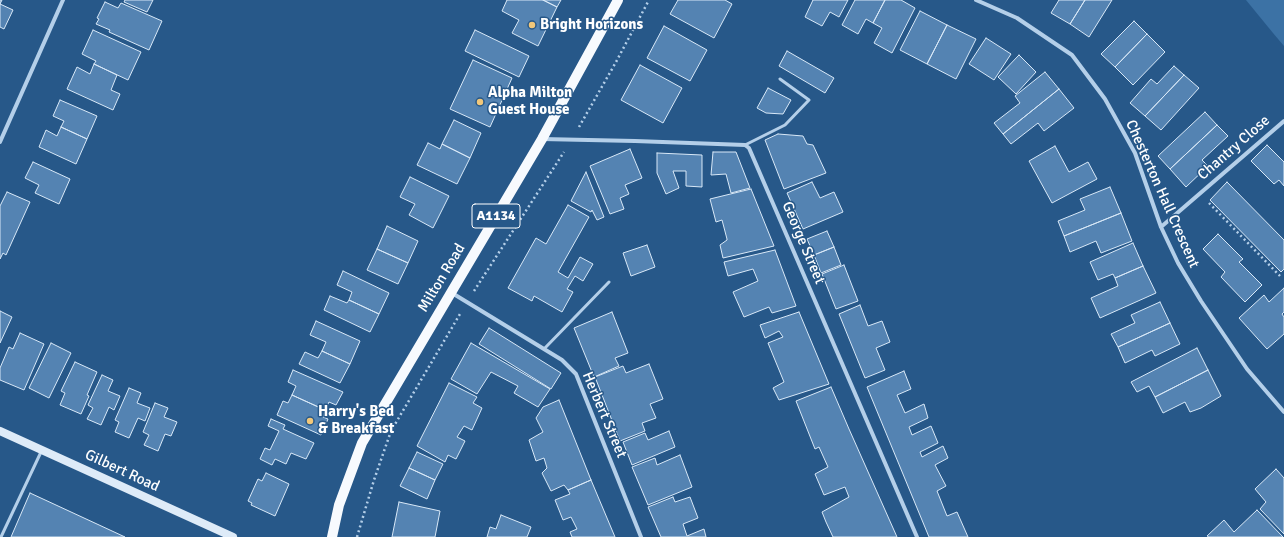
<!DOCTYPE html>
<html>
<head>
<meta charset="utf-8">
<style>
	body { margin:0 }
	canvas { display:block; background:#275889 }
</style>
</head>
<body>
<canvas width="1284" height="537"></canvas>
<script>
const ctx = document.querySelector('canvas').getContext('2d');
ctx.lineJoin = 'round';
function paint(path, color) {
  ctx.fillStyle = color;
  ctx.fill(path, 'evenodd');
}
function poly(rows) {
  const path = new Path2D();
  for (const r of rows) {
    path.moveTo(r[0], r[1]);
    for (let i = 2; i < r.length; i += 2) path.lineTo(r[i], r[i + 1]);
  }
  return path;
}
function trace(path, color, width, dash) {
  ctx.strokeStyle = color;
  ctx.lineWidth = width;
  ctx.lineCap = dash ? 'butt' : 'round';
  ctx.setLineDash(dash || []);
  ctx.stroke(path);
}
function label(font, color, halo, rows, align = 'center') {
  ctx.font = font + ' Signika,sans-serif';
  ctx.lineWidth = 3;
  ctx.setLineDash([]);
  ctx.textBaseline = 'middle';
  ctx.strokeStyle = halo;
  ctx.fillStyle = color;
  for (const [text, x, y, turn = 0] of rows) {
    ctx.save();
    ctx.translate(x, y);
    ctx.rotate((+turn || 0) * Math.PI / 180);
    ctx.textAlign = isNaN(turn) ? turn : align;
    if (halo) ctx.strokeText(text, 0, 0);
    ctx.fillText(text, 0, 0);
    ctx.restore();
  }
}
const green = poly([
	[1246,0,1284,0,1284,46,1273,33]
]);
const building = poly([
	[0,0,2,0,0,4,13,10,4,29,0,27,0,0],
	[125,0,153,0,147,12,124,2,125,0],
	[507,0,543,0,557,7,538,46,512,33,519,20,502,11,507,0],
	[543,0,561,0,557,7,543,0],
	[678,0,725,0,732,4,714,38,670,14,678,0],
	[813,0,848,0,839,17,830,12,822,26,805,17,813,0],
	[855,0,885,0,873,23,866,19,858,34,842,25,855,0],
	[885,0,901,0,915,8,892,53,874,43,882,28,873,23,885,0],
	[1059,0,1085,0,1070,24,1051,13,1059,0],
	[1085,0,1112,0,1089,37,1070,24,1085,0],
	[105,2,118,8,121,3,162,21,149,50,109,32,110,30,96,24,99,19,97,18,105,2],
	[920,11,947,25,927,64,900,50,920,11],
	[1134,21,1147,34,1115,67,1101,54,1134,21],
	[947,25,976,39,956,79,927,64,947,25],
	[664,26,707,50,690,81,647,58,664,26],
	[93,30,141,52,128,80,94,64,96,61,82,54,93,30],
	[475,30,529,56,519,77,465,51,475,30],
	[1147,34,1165,52,1133,85,1115,67,1147,34],
	[986,38,1011,54,994,80,969,64,986,38],
	[787,51,834,78,825,93,779,66,787,51],
	[1019,55,1036,72,1016,94,998,77,1019,55],
	[473,60,512,78,490,127,450,109,473,60],
	[94,64,117,75,111,90,120,94,113,110,67,89,77,67,90,74,94,64],
	[640,65,682,88,663,123,621,100,640,65],
	[1174,66,1184,75,1145,116,1130,103,1151,79,1157,84,1174,66],
	[1045,72,1059,89,1003,134,994,123,1020,103,1015,96,1045,72],
	[1184,75,1199,88,1161,130,1145,116,1184,75],
	[768,88,791,100,783,114,766,113,757,108,768,88],
	[1059,89,1074,108,1044,131,1038,123,1011,144,1003,134,1059,89],
	[60,100,97,116,87,139,61,127,64,121,53,116,60,100],
	[1205,112,1217,125,1170,169,1158,156,1205,112],
	[454,120,481,133,470,158,442,144,454,120],
	[1217,125,1228,136,1202,160,1208,166,1186,187,1170,169,1217,125],
	[61,127,87,139,76,164,39,147,46,130,57,136,61,127],
	[778,134,803,136,807,144,813,145,826,173,784,189,765,140,778,134],
	[428,143,440,149,442,144,470,158,457,184,417,165,428,143],
	[1267,145,1284,162,1284,186,1279,180,1274,184,1251,161,1267,145],
	[1055,146,1069,172,1088,162,1097,179,1052,203,1029,161,1055,146],
	[630,149,642,178,625,185,629,194,620,198,624,209,610,214,590,166,630,149],
	[713,152,736,152,750,188,731,193,726,174,711,175,713,152],
	[657,153,702,155,702,187,686,186,686,171,673,171,679,188,666,194,657,173,657,153],
	[33,162,70,179,59,204,35,193,39,185,25,178,33,162],
	[586,172,604,217,597,220,592,210,591,212,571,201,586,172],
	[410,177,449,196,433,228,409,215,415,204,400,197,410,177],
	[812,182,820,198,834,192,843,212,803,229,787,193,812,182],
	[1227,182,1284,240,1284,269,1281,272,1210,200,1227,182],
	[1110,187,1121,213,1064,236,1058,221,1085,210,1080,199,1110,187],
	[751,189,774,246,723,258,720,245,727,240,727,239,722,220,716,222,710,199,751,189],
	[7,192,30,202,6,255,3,253,0,259,0,206,7,192],
	[568,205,589,217,558,272,568,278,580,257,593,264,583,281,575,276,567,289,573,292,562,312,534,296,532,301,508,288,536,238,546,244,568,205],
	[1121,213,1132,241,1101,253,1096,241,1070,252,1064,236,1121,213],
	[387,226,418,241,408,263,377,249,387,226],
	[827,231,834,247,814,255,807,239,827,231],
	[1218,234,1243,259,1239,262,1262,285,1245,302,1221,277,1225,272,1203,249,1218,234],
	[1133,243,1143,266,1115,278,1113,274,1098,280,1090,262,1133,243],
	[647,245,655,267,631,276,623,253,647,245],
	[834,247,841,265,821,273,814,255,834,247],
	[377,249,408,263,398,284,367,270,377,249],
	[775,250,796,306,772,313,769,307,744,317,733,292,758,281,753,269,728,276,724,262,775,250],
	[844,265,858,301,836,309,822,274,844,265],
	[1143,266,1156,293,1100,318,1091,298,1118,286,1115,278,1143,266],
	[343,271,389,293,379,314,349,300,352,292,337,285,343,271],
	[1284,288,1284,312,1282,314,1284,317,1284,334,1267,349,1239,318,1264,295,1269,302,1284,288],
	[330,296,347,303,349,300,379,314,370,332,324,310,330,296],
	[1160,302,1170,323,1118,347,1111,334,1135,323,1131,315,1160,302],
	[860,305,868,326,882,321,890,342,876,348,885,370,865,378,839,314,860,305],
	[0,311,12,317,0,343,0,311],
	[612,312,628,353,615,358,619,366,594,377,574,328,612,312],
	[799,312,829,384,779,400,773,388,784,382,768,343,783,337,779,331,765,338,760,325,799,312],
	[316,321,360,341,350,364,322,351,326,342,310,335,316,321],
	[1170,323,1180,344,1155,356,1152,350,1125,363,1118,347,1170,323],
	[489,328,561,373,551,389,479,344,489,328],
	[20,333,44,344,24,390,0,380,0,368,9,347,13,349,20,333],
	[51,343,71,353,49,398,29,388,51,343],
	[471,343,550,389,538,407,514,393,518,386,491,372,477,394,451,379,471,343],
	[1197,348,1208,370,1155,397,1149,386,1137,392,1131,382,1197,348],
	[322,351,350,364,340,383,299,364,305,352,318,358,322,351],
	[75,362,97,372,87,395,89,396,81,414,60,405,65,393,61,391,75,362],
	[649,364,663,399,650,404,656,418,642,423,645,431,620,441,595,377,623,366,626,373,649,364],
	[293,370,343,392,336,405,329,402,325,410,292,395,296,386,288,382,293,370],
	[1208,370,1221,396,1201,408,1190,412,1185,402,1163,413,1155,397,1208,370],
	[904,371,911,389,897,395,905,413,924,404,928,418,909,427,912,435,931,426,938,443,920,452,922,457,943,446,948,458,935,465,946,486,937,491,947,516,957,512,968,537,929,537,867,387,904,371],
	[102,375,113,380,108,391,120,396,114,410,109,407,101,425,87,419,93,408,88,405,102,375],
	[449,383,477,397,473,403,482,408,472,430,464,426,457,437,465,441,456,459,448,455,445,462,417,446,449,383],
	[831,387,849,429,897,537,833,537,826,522,822,512,849,497,845,487,824,495,815,474,828,467,819,447,815,449,796,401,831,387],
	[129,388,141,393,137,403,150,408,145,421,138,418,129,438,115,432,119,422,115,420,129,388],
	[292,395,325,410,323,417,328,419,321,435,277,415,283,401,288,403,292,395],
	[559,400,591,480,568,490,564,485,551,491,542,473,547,468,544,458,536,461,529,440,543,432,536,418,543,407,559,400],
	[155,403,168,408,164,417,177,422,171,436,165,434,158,451,144,445,149,435,143,432,155,403],
	[271,419,285,425,283,429,314,443,306,459,291,453,286,464,275,459,272,465,260,459,265,448,270,450,279,431,268,426,271,419],
	[669,431,675,447,632,465,623,442,645,433,648,440,669,431],
	[417,452,443,464,435,480,409,468,417,452],
	[680,455,692,487,648,505,632,467,655,458,657,465,680,455],
	[409,468,435,480,427,499,400,486,409,468],
	[1276,469,1284,478,1284,534,1260,509,1266,502,1255,489,1276,469],
	[266,473,289,484,275,516,251,505,252,503,248,501,258,479,262,481,266,473],
	[591,480,615,537,572,537,570,532,577,529,571,517,563,520,555,500,570,494,568,490,591,480],
	[30,493,125,537,11,537,30,493],
	[673,497,675,502,690,497,698,518,683,524,687,536,704,529,706,537,661,537,648,507,673,497],
	[399,502,440,511,435,537,392,537,399,502],
	[1257,510,1283,537,1209,537,1207,536,1224,520,1234,532,1257,510],
	[501,515,531,527,527,537,487,537,490,527,496,529,501,515]
]);
const path = poly([
	[579,127,616,62,649,0],
	[1209,203,1280,276],
	[474,291,564,152],
	[357,537,374,480,391,431,460,314]
]);
const lane = poly([
	[745,145,785,125,809,100,780,79],
	[544,349,609,282],
	[1,537,41,452]
]);
const street = poly([
	[976,0,1017,18,1072,55,1105,99,1135,153,1161,227,1178,263,1201,301,1247,369,1284,412],
	[542,139,635,141,745,145,749,148,917,537],
	[0,142,63,0],
	[1161,227,1284,121],
	[452,293,562,360,576,374,641,537]
]);
const secondary = poly([
	[0,431,233,537]
]);
const primary = poly([
	[332,537,339,505,362,443,542,139,618,0]
]);
const markers = [
	[532,25,4,"#f1c77a"],
	[480,102,4,"#f1c77a"],
	[310,421,4,"#f1c77a"]
];
const shields = [
	[496,216,48]
];
const shieldNames = [
	["A1134",496,216]
];
const poiNames = [
	["Bright Horizons",540,25],
	["Alpha Milton",488,93],
	["Guest House",488,110],
	["Harry's Bed",318,412],
	["& Breakfast",318,429]
];
const streetNames = [
	["Chantry Close",1234,148,-41],
	["Chesterton Hall Crescent",1162,194,66],
	["George Street",803,243,67],
	["Milton Road",442,278,-59],
	["Herbert Street",604,415,67],
	["Gilbert Road",122,471,25]
];
paint(green, '#3c72a5');
paint(building, '#5483b2');
trace(building, '#d8e8f7', 1);
trace(path, '#b4cfe9', 2.5, [2, 3]);
trace(lane, '#b4cfe9', 3);
trace(street, '#b4cfe9', 4);
trace(secondary, '#deebf8', 8);
trace(primary, '#f7fafe', 10);
for (const [x, y, r, color] of markers) {
  const dot = new Path2D();
  dot.arc(x, y, r, 0, 2 * Math.PI);
  ctx.fillStyle = color;
  ctx.fill(dot);
  trace(dot, '#275889', 1.5);
}
for (const [x, y, w] of shields) {
  const box = new Path2D();
  box.roundRect(x - w / 2, y - 12, w, 24, 3);
  ctx.fillStyle = '#275889';
  ctx.fill(box);
  trace(box, '#fff', 1);
}
label('bold 14px', '#fff', null, shieldNames);
label('bold 15px', '#fff', '#275889', poiNames, 'left');
label('15px', '#fff', '#275889', streetNames);
</script>
</body>
</html>
